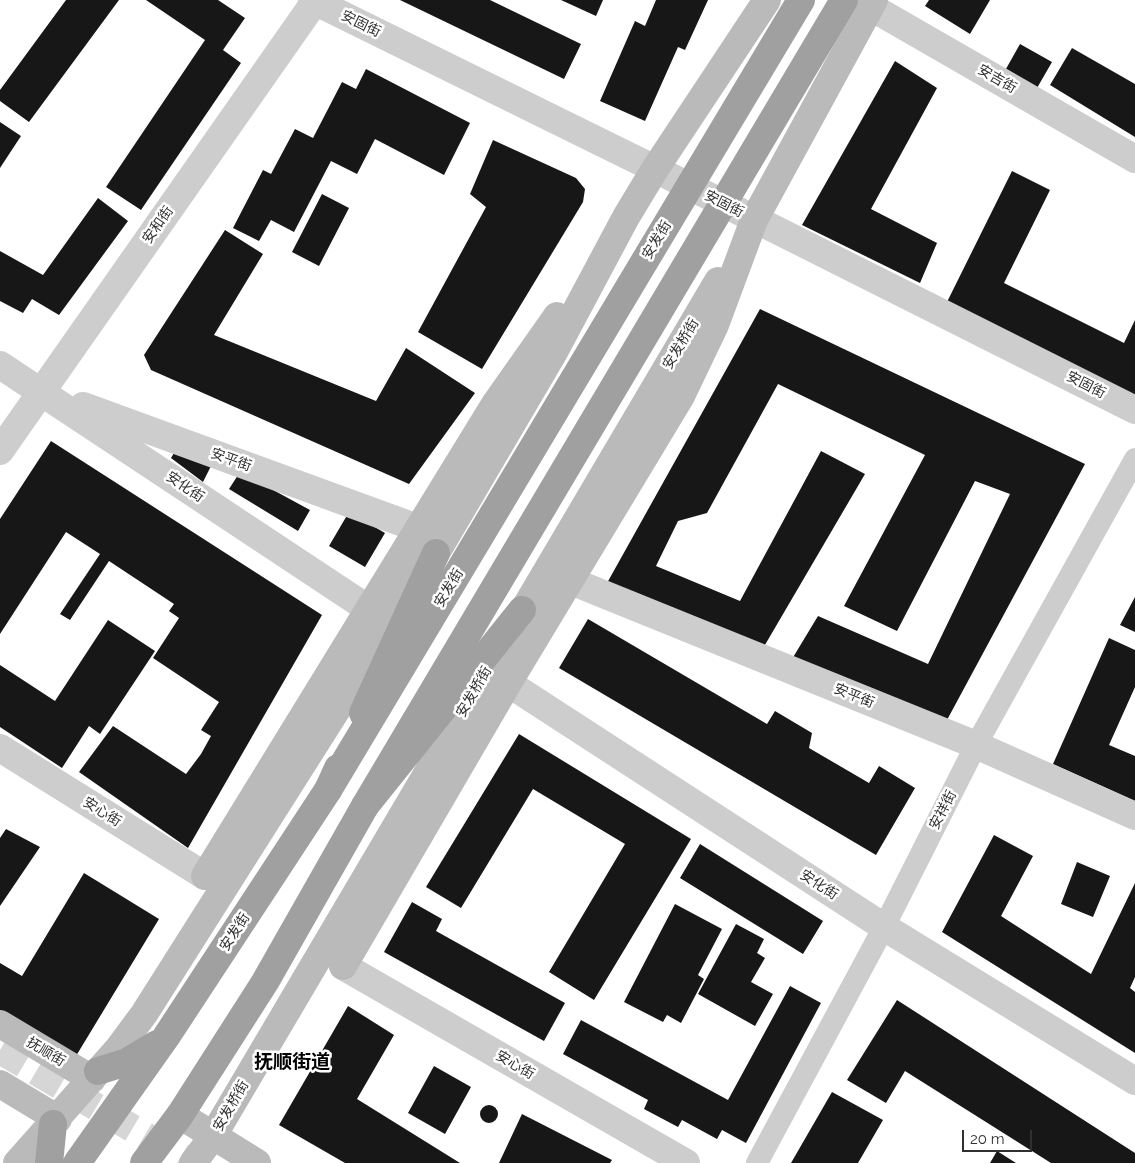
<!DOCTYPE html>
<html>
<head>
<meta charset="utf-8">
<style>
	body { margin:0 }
	#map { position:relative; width:1135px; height:1163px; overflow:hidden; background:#fff; font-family:Raleway,sans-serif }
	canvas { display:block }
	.scale { position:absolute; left:962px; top:1130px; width:70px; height:22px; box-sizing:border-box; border:2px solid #303030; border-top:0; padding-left:6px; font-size:15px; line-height:18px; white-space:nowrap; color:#303030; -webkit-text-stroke:4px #fff; paint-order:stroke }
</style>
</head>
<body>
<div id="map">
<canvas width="1135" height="1163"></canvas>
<div class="scale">20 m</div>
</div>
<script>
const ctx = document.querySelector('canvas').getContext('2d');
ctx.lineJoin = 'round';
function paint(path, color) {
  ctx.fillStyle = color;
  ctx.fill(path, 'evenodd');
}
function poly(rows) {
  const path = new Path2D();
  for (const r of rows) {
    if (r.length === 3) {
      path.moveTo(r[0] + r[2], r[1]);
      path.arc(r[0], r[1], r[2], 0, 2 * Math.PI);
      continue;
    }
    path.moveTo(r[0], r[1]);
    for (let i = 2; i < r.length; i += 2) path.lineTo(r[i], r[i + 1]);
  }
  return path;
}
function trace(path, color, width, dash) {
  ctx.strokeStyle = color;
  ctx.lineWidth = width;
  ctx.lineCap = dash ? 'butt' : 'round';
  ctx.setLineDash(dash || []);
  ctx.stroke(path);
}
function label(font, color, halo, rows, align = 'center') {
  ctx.font = font + ' Raleway,"Noto Sans SC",sans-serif';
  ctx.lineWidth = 5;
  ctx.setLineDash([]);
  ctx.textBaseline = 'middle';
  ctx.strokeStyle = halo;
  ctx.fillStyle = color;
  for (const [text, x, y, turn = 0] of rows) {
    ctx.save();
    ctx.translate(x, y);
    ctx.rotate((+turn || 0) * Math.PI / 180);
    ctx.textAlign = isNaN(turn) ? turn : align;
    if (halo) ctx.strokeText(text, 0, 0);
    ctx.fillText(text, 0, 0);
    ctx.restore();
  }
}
const building = poly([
	[66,0,119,0,29,122,0,101,0,90],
	[146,0,218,0,245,18,223,50,241,63,141,210,106,187,205,40],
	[400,0,490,0,581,44,564,79],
	[561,0,603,0,596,16],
	[656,0,708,0,685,50,678,47,645,121,600,101,635,21,645,26],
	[929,0,990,0,970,34,925,6],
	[1020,44,1052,62,1033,95,1002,76],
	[1072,48,1135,84,1135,137,1050,85],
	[895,61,937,88,871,209,937,243,920,283,802,225],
	[366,69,470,123,444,175,375,139,357,174,331,161,294,232,271,220,259,241,233,228,263,170,271,174,295,129,313,138,342,82,356,89],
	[0,122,21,136,0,168],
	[493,140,576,178,585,189,583,202,482,369,418,332,486,207,470,194],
	[1012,171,1050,190,1004,283,1124,343,1135,320,1135,398,946,304],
	[322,194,349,208,319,266,292,252],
	[98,198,128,221,59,315,32,299,23,313,0,301,0,251,43,275],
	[225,230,263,254,214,335,376,401,406,348,475,393,409,484,151,370,144,355],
	[760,309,1085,464,947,720,789,664,818,616,928,664,1010,494,975,481,897,631,844,606,925,455,778,384,707,513,678,521,656,566,740,601,821,451,865,474,762,650,602,592],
	[51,441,322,615,188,848,79,772,113,726,186,774,201,754,211,736,201,730,219,702,153,658,179,618,169,611,174,604,109,561,70,620,60,614,100,554,66,532,0,634,0,519],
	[178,446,213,462,203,482,171,458],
	[240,472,310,510,298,531,229,489],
	[349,512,385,533,365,567,329,546],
	[1135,597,1135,632,1120,625],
	[588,619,767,724,775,711,812,733,809,748,869,783,879,766,915,788,876,855,559,668],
	[108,620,155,651,100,734,89,726,62,768,0,727,0,665,55,701],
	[1109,638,1135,650,1135,687,1109,745,1135,756,1135,801,1053,764],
	[519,734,691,839,594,1000,549,972,625,844,533,789,461,908,426,887],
	[6,829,40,847,0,906,0,838],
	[994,835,1033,856,1001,916,1091,974,1135,883,1135,977,1130,988,1135,992,1135,1053,942,932],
	[700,844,823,921,803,954,680,878],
	[1077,862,1110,876,1093,917,1061,904],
	[84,873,159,919,76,1056,0,1010,0,963,22,976],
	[412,902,442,919,436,931,565,1003,544,1041,384,952],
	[675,904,722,929,698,975,704,979,681,1023,667,1015,663,1022,624,1002],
	[736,924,764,939,757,953,765,958,751,982,773,994,755,1026,698,994],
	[790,986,821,1003,746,1143,722,1130,717,1139,682,1120,678,1127,644,1109,648,1100,563,1054,581,1020,728,1100],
	[897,1000,1135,1153,1135,1163,1051,1163,905,1071,886,1103,847,1080],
	[348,1006,394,1035,357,1099,460,1163,345,1163,279,1125],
	[434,1066,471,1087,445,1134,408,1113],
	[832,1092,883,1120,858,1163,791,1163],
	[489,1114,9],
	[522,1114,612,1160,610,1163,499,1163],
	[997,1151,1016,1163,990,1163]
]);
const secondaryTunnel = poly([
	[0,1050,191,1163]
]);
const minor = poly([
	[757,1163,884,927,976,745,1135,459]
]);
const tertiary = poly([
	[312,0,655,169,1135,410],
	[859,0,1135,159],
	[0,365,370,610],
	[83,406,420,529],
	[0,451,316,0],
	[571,581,976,745,1135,816],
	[508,683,884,927,1135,1081],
	[0,748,205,876],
	[343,966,686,1163]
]);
const secondary = poly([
	[205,876,495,404,557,316],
	[343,966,508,683,681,396,715,325,754,220,874,0],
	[0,1024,92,1079],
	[0,1084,58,1119],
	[180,1115,257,1163],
	[17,1163,118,1049,144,1014,436,553,554,352,626,217,655,169,767,0],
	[193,1163,213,1136,718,281]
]);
const trunk = poly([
	[363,713,436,553],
	[98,1071,127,1062,157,1044],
	[49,1163,53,1124],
	[77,1163,166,1037,328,790,338,768],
	[144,1163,180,1115,265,982,365,806,522,610]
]);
const trunkBridge = poly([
	[328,790,801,0],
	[365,806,844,0]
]);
const streetNames = [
	["安固街",361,24,26],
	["安吉街",997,79,30],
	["安固街",724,204,27],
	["安和街",158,225,-55],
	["安发街",657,240,-59],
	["安发桥街",681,344,-59],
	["安固街",1086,385,27],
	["安平街",231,460,20],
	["安化街",185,487,34],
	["安发街",449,588,-59],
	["安发桥街",474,692,-60],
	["安平街",854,696,22],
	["安祥街",943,810,-63],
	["安心街",102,812,32],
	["安化街",819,885,33],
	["安发街",235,932,-57],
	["抚顺街",46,1052,31],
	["安心街",515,1065,30],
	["安发桥街",231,1106,-60]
];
const districtNames = [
	["抚顺街道",292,1062]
];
paint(building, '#171717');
trace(secondaryTunnel, '#d6d6d6', 28, [28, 14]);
trace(minor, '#cdcdcd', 22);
trace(tertiary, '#cdcdcd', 28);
trace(secondary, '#bababa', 28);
trace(trunk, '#a0a0a0', 28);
trace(trunkBridge, '#a0a0a0', 28);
label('14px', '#303030', '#fff', streetNames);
label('bold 19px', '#000', '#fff', districtNames);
</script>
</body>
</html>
